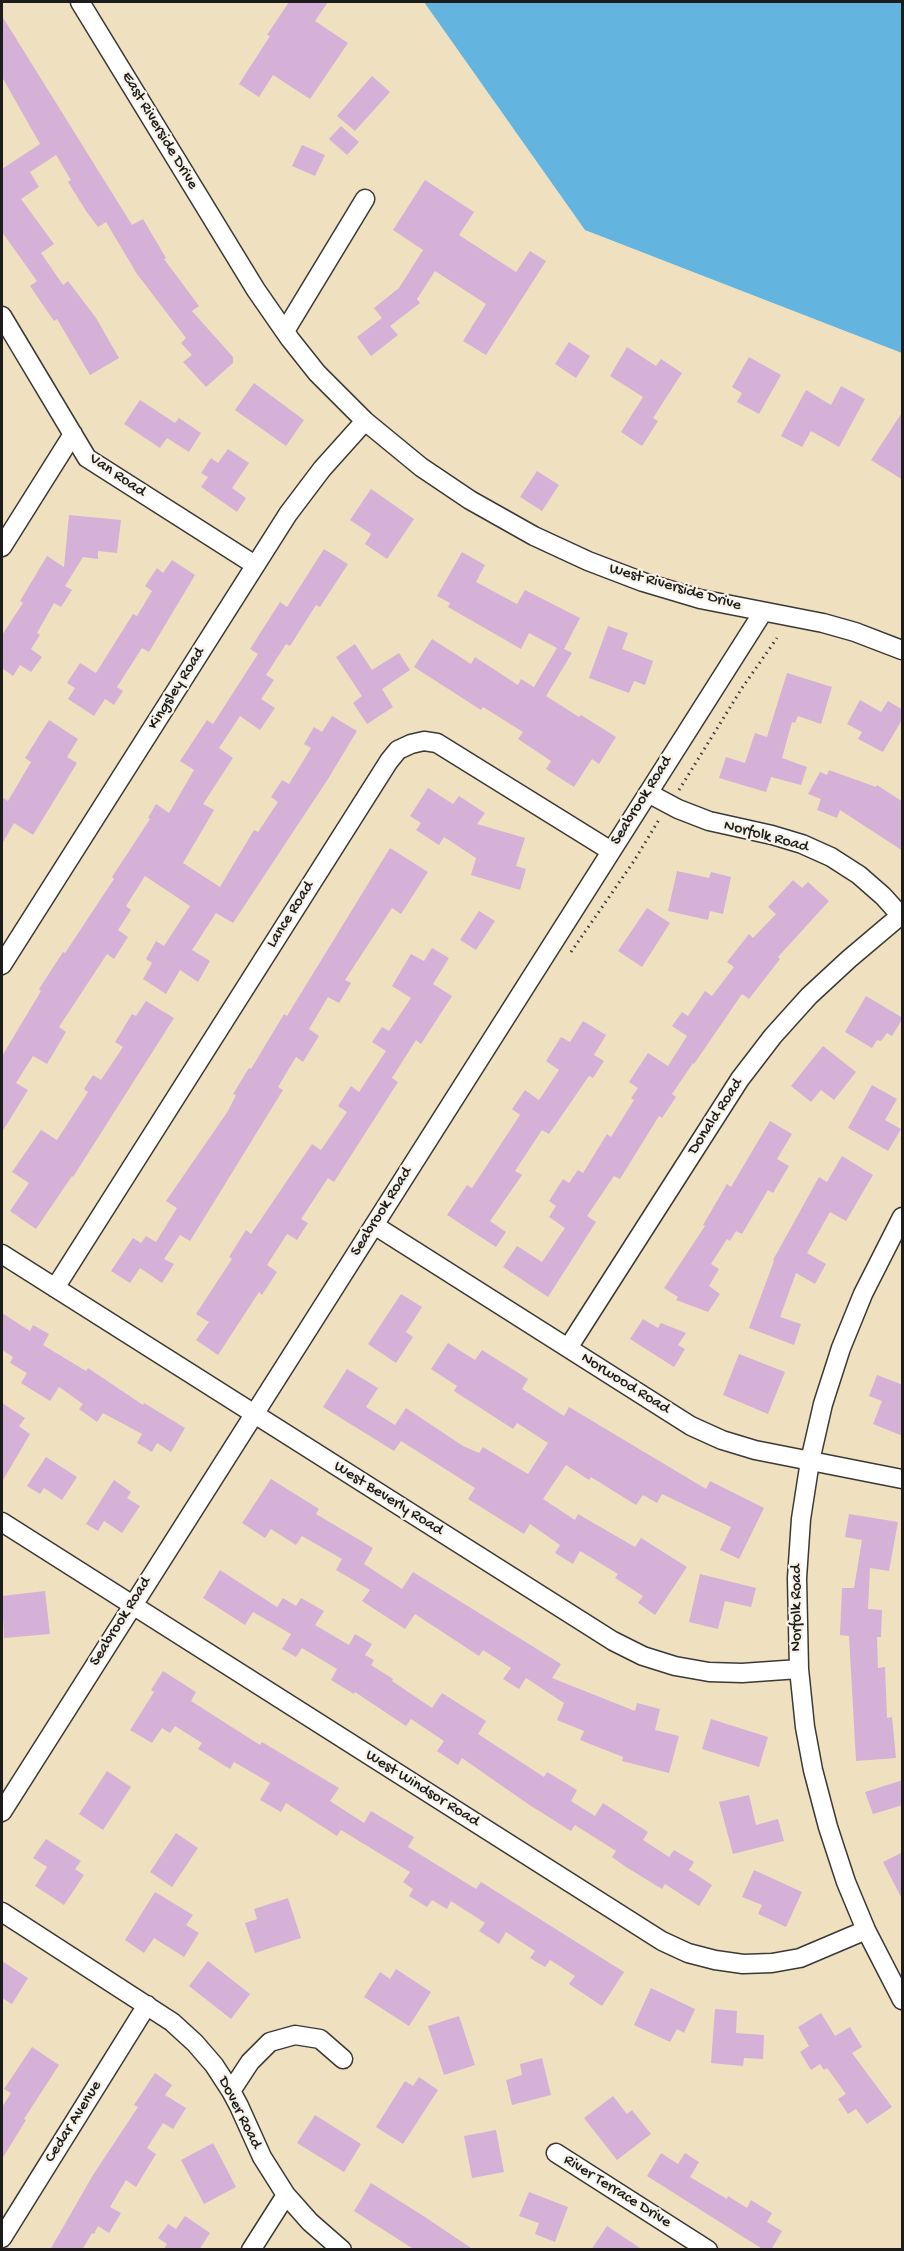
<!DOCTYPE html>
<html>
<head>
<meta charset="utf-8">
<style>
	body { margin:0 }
	#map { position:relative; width:904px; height:2251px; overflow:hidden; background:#efe0c0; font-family:"Gochi Hand",sans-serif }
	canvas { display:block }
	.frame { position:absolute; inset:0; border:3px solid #1c1c1c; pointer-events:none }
</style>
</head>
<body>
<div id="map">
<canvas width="904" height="2251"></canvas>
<div class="frame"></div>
</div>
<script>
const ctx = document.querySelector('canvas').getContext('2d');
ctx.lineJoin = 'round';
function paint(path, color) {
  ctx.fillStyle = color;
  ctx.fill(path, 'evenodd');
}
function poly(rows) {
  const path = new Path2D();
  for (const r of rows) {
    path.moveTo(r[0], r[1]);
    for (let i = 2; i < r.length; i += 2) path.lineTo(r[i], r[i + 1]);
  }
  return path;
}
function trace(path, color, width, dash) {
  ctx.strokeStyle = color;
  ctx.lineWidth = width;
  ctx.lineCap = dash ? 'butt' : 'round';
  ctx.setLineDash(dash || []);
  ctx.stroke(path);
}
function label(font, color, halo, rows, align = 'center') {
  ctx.font = font + ' "Gochi Hand",sans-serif';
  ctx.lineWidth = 4.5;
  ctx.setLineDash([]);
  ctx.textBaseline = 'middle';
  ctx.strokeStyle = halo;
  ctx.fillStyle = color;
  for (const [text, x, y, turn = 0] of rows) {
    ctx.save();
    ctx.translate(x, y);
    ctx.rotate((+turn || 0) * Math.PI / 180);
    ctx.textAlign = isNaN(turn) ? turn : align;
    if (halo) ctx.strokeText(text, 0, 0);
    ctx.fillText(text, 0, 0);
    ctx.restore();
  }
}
const water = poly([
	[424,2,902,2,902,353,585,230]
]);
const building = poly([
	[289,2,328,2,315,21,348,43,310,99,273,75,259,97,239,84,270,36,267,35],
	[2,16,132,225,143,219,166,258,164,259,199,306,192,311,233,357,233,363,206,387,183,362,192,355,181,343,186,338,137,274,106,222,98,227,86,211,68,182,71,180,56,155,30,172,39,187,21,199,54,244,41,253,63,285,68,281,96,318,119,358,90,375,57,319,54,321,30,286,37,281,2,232,2,169,40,144,2,77],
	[372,76,390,92,355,131,337,116],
	[341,126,359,142,347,155,329,139],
	[302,145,325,155,315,176,292,166],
	[425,180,474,212,459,235,516,272,530,251,546,261,486,355,463,341,486,304,435,271,417,299,420,303,390,326,398,335,371,356,357,337,382,318,374,308,399,288,423,250,393,230],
	[569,342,590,356,576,378,555,364],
	[627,347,656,366,661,359,682,373,653,418,658,421,642,446,621,432,643,397,610,376],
	[749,357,781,375,759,414,737,402,742,393,732,387],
	[254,383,304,420,286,446,235,410],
	[841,386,865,399,839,447,811,431,802,447,781,436,806,390,831,405],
	[140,400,175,423,179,418,201,433,189,452,167,438,160,448,124,424],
	[903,411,903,480,871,460],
	[228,449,249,463,232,488,246,498,237,512,201,487,208,477,201,473,211,458,218,463],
	[537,471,559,485,542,511,520,497],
	[371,489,414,519,387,559,365,544,371,534,350,520],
	[69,515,121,520,117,553,98,551,98,559,83,557,65,586,72,590,61,607,54,603,37,633,40,635,31,649,42,657,31,672,20,665,13,676,2,668,2,635,23,603,20,601,47,556,64,567],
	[324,549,348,564,320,607,316,605,290,646,286,644,266,675,274,680,261,699,275,708,260,730,240,716,219,748,233,758,203,804,214,810,183,863,220,887,254,830,258,832,278,802,271,797,282,780,289,784,311,748,304,744,314,727,322,732,332,716,357,731,328,779,233,923,216,913,192,950,210,961,198,982,180,970,166,994,143,979,152,963,146,959,156,941,164,946,190,906,145,876,126,906,131,910,118,930,128,937,114,959,107,954,59,1027,66,1032,47,1064,33,1056,16,1083,28,1090,2,1132,2,1056,41,991,39,989,63,952,65,953,114,879,112,877,150,819,148,818,156,804,169,813,194,770,180,761,207,720,213,724,258,654,250,649,280,602,287,607],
	[462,552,485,565,476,582,517,604,525,590,580,618,564,649,572,653,546,696,579,717,581,715,616,737,599,764,592,759,574,787,546,769,551,761,518,739,523,732,483,707,481,710,414,667,432,639,471,664,475,657,518,685,521,679,534,687,557,648,529,633,521,649,448,607,450,603,437,596],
	[172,560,195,575,149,652,142,648,117,687,123,691,114,705,105,699,94,716,68,699,75,688,67,683,80,663,96,673,133,614,137,616,152,591,145,586,157,568,163,573],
	[608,626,628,633,622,649,653,661,645,685,634,681,629,693,589,678],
	[355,644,372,670,399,653,410,670,382,689,393,707,367,724,353,703,362,696,336,657],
	[787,673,832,687,821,724,798,716,795,723,792,722,782,758,807,767,801,785,771,777,766,792,719,778,726,757,745,763,755,733,767,737],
	[860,700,881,712,888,701,903,710,903,718,883,752,858,739,862,732,847,724],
	[49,720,78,739,67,757,77,763,33,835,14,823,2,844,2,797,8,801,31,762,25,758],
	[829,770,876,787,877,785,903,802,903,851,840,810,837,818,817,810,821,799,808,794,820,772,827,775],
	[428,788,453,804,459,796,485,813,477,824,525,838,516,866,526,869,520,890,471,875,476,858,444,837,439,845,416,830,421,823,410,816],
	[390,848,428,872,401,914,392,908,345,980,351,983,339,1003,328,997,309,1029,319,1036,303,1062,296,1057,278,1087,283,1090,190,1241,180,1235,164,1259,174,1264,162,1283,140,1268,130,1283,111,1271,133,1238,141,1243,146,1236,156,1242,177,1208,166,1201,228,1111,236,1095,233,1094,249,1068,251,1069,284,1014,287,1016],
	[677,871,709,878,711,872,731,877,723,914,710,911,708,920,668,911],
	[793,880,802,888,808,882,829,901,778,957,780,959,749,999,742,994,694,1064,693,1063,672,1094,676,1097,662,1118,659,1116,620,1179,614,1176,587,1216,596,1222,548,1297,503,1267,517,1246,542,1262,565,1228,549,1217,556,1206,549,1201,563,1179,569,1183,578,1170,583,1173,607,1134,611,1137,634,1100,631,1098,638,1088,629,1082,648,1053,668,1066,687,1036,672,1026,682,1012,688,1016,705,991,712,996,734,967,727,962,749,934,753,938,776,914,768,907],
	[647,908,670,923,642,967,618,951],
	[479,911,495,921,476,950,460,940],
	[432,948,449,958,433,984,452,996,421,1044,416,1040,392,1078,398,1082,334,1182,328,1178,301,1219,308,1223,297,1240,287,1234,267,1265,277,1272,262,1295,259,1292,218,1355,196,1340,209,1322,196,1314,232,1259,229,1257,246,1230,251,1234,312,1144,321,1150,347,1112,338,1106,351,1086,359,1092,386,1051,372,1042,382,1027,389,1031,411,998,392,986,411,954,424,961],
	[866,996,903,1018,892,1036,887,1033,881,1041,877,1040,872,1048,845,1032],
	[146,1001,174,1018,73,1177,72,1176,36,1229,10,1211,29,1183,12,1172,41,1130,57,1140,88,1092,84,1089,93,1075,101,1080,123,1047,115,1042,132,1014,136,1016],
	[583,1021,606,1035,594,1055,604,1061,593,1078,589,1076,549,1134,542,1130,515,1171,522,1175,490,1221,506,1232,496,1247,447,1215,467,1185,472,1188,520,1115,512,1109,525,1090,539,1100,559,1070,546,1061,561,1037,570,1042],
	[823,1046,856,1072,834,1100,821,1090,811,1102,791,1086],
	[872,1085,897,1099,885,1120,901,1129,888,1151,848,1128],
	[770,1121,792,1134,777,1159,789,1166,773,1193,768,1190,742,1234,736,1231,730,1241,727,1239,711,1264,719,1269,709,1286,720,1294,708,1312,676,1300,678,1297,664,1288,705,1226,703,1225,727,1184,731,1187],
	[842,1156,873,1175,846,1221,830,1212,807,1253,826,1264,815,1284,796,1273,780,1317,801,1324,794,1345,749,1328,774,1261,773,1260,819,1177,827,1182],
	[401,1294,422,1307,406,1332,413,1337,396,1363,368,1344],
	[2,1313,30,1331,33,1325,49,1334,43,1345,86,1371,88,1368,143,1405,144,1403,185,1428,171,1452,157,1443,152,1452,137,1443,142,1434,103,1413,97,1422,79,1409,83,1404,59,1387,50,1401,21,1383,27,1373,10,1363,13,1357,2,1350],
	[643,1319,658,1328,661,1323,686,1333,678,1345,685,1349,674,1367,630,1339],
	[448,1343,475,1360,482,1350,528,1379,522,1389,564,1416,569,1407,706,1489,710,1481,764,1508,739,1559,720,1550,731,1527,662,1494,657,1503,643,1495,636,1505,591,1477,589,1480,566,1465,543,1499,575,1520,578,1514,635,1547,641,1538,687,1567,655,1615,638,1603,643,1596,615,1578,618,1574,580,1551,573,1564,555,1553,560,1545,530,1524,524,1534,468,1499,475,1488,401,1441,394,1451,323,1407,347,1369,378,1388,366,1407,395,1425,406,1408,463,1446,479,1453,483,1447,528,1474,548,1443,517,1423,513,1429,454,1391,457,1386,431,1369],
	[739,1354,785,1372,768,1414,723,1395],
	[877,1375,903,1385,903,1436,873,1424,882,1401,869,1396],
	[2,1403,25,1418,19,1426,30,1434,2,1482],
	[46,1457,77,1477,62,1500,44,1488,40,1494,27,1486],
	[271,1479,319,1509,316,1514,373,1548,364,1564,402,1589,413,1572,561,1664,552,1678,635,1711,637,1703,660,1709,655,1730,679,1736,669,1773,622,1761,623,1757,580,1740,584,1731,557,1720,564,1703,526,1678,519,1689,503,1679,511,1668,483,1650,479,1656,415,1614,405,1629,362,1601,370,1590,336,1570,342,1559,302,1536,296,1545,271,1529,265,1538,242,1523],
	[114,1480,131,1492,127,1498,140,1506,122,1533,104,1521,98,1531,86,1524],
	[849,1514,898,1522,889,1571,870,1568,868,1609,882,1610,881,1637,877,1637,878,1668,885,1667,887,1718,892,1717,896,1758,856,1761,849,1636,840,1635,842,1588,854,1588,862,1540,845,1537],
	[220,1570,277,1607,283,1598,296,1606,301,1598,324,1611,315,1625,349,1645,355,1634,372,1644,365,1655,374,1660,371,1665,393,1679,392,1681,432,1708,442,1693,486,1721,478,1734,544,1777,547,1772,577,1790,571,1801,595,1816,603,1803,648,1832,643,1840,669,1857,674,1850,694,1862,689,1870,712,1885,699,1906,665,1884,662,1889,626,1867,612,1857,616,1851,575,1825,571,1831,528,1804,462,1758,458,1765,437,1751,444,1741,411,1719,406,1726,355,1692,354,1694,331,1680,337,1669,302,1648,296,1657,282,1649,291,1634,253,1612,245,1625,203,1598],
	[700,1574,756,1588,751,1607,725,1601,718,1629,689,1622],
	[45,1591,50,1634,4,1638,2,1596],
	[163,1671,196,1692,191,1701,260,1745,262,1742,339,1788,330,1801,364,1823,371,1811,414,1837,408,1847,476,1889,481,1882,624,1972,602,2006,569,1984,575,1976,550,1960,545,1967,530,1958,535,1951,506,1932,499,1944,479,1931,485,1923,451,1901,447,1909,432,1900,427,1907,409,1896,413,1889,403,1882,410,1872,341,1830,337,1836,286,1803,281,1812,260,1800,270,1783,234,1762,230,1769,198,1749,202,1743,175,1726,170,1733,162,1728,152,1743,130,1730,154,1692,151,1690],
	[711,1719,768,1737,759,1767,702,1749],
	[107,1771,131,1787,103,1830,79,1814],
	[903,1780,903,1805,873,1814,865,1792],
	[749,1795,756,1825,778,1819,784,1841,733,1854,719,1802],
	[176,1833,198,1848,172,1887,150,1872],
	[46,1839,81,1861,75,1869,84,1875,64,1905,35,1886,47,1867,33,1858],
	[903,1852,903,1901,883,1862],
	[754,1870,802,1892,786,1927,758,1914,762,1905,742,1897],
	[155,1892,193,1915,186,1925,199,1933,184,1957,154,1938,144,1953,125,1940],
	[288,1898,301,1938,255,1953,245,1923,257,1919,254,1909],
	[2,1961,28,1978,12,2004,2,1998],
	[208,1961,250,1994,231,2019,189,1986],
	[396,1969,431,1992,409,2026,364,1997,380,1972,390,1979],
	[651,1988,695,2009,684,2033,677,2029,670,2042,634,2025],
	[715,2009,737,2011,736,2033,764,2035,763,2059,744,2058,743,2066,711,2063],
	[821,2013,835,2036,850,2027,862,2047,852,2053,892,2107,867,2124,856,2109,848,2114,838,2099,846,2094,827,2068,824,2070,820,2064,811,2070,800,2052,809,2046,798,2027],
	[459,2016,475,2065,444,2075,428,2026],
	[32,2047,59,2065,24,2119,26,2120,2,2159,2,2107,11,2093,4,2089],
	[542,2058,551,2095,512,2105,506,2080,522,2075,520,2064],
	[155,2073,172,2085,165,2095,186,2108,173,2129,163,2123,147,2148,156,2154,136,2187,126,2180,110,2207,121,2213,109,2233,98,2226,94,2234,92,2233,82,2250,50,2250,93,2175,138,2107,134,2105],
	[419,2077,438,2090,403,2144,376,2127,405,2081,413,2086],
	[613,2096,627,2114,632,2110,651,2134,617,2160,584,2118],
	[315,2115,361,2144,344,2172,297,2143],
	[496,2130,504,2172,472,2178,464,2136],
	[213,2143,236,2187,204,2204,181,2160],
	[661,2153,678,2164,685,2153,699,2162,690,2177,727,2199,728,2196,747,2208,751,2200,772,2213,767,2222,782,2231,771,2250,764,2250,647,2176],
	[371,2183,425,2217,474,2250,415,2250,354,2211],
	[529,2192,568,2207,555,2242,535,2234,539,2223,519,2216],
	[185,2216,210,2233,199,2250,163,2250,167,2244,158,2238,168,2224,176,2229],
	[607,2226,643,2250,591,2250]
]);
const path = poly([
	[679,790,742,688,777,638],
	[571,952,634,861,660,818]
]);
const minor = poly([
	[80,2,256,290,290,339,317,373,365,421,421,467,470,500,534,536,588,561,643,582,700,599,823,623,855,632,902,650],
	[2,316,87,458,255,565],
	[285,331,365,199],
	[2,547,73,434],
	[648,793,678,809,709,821,772,835,802,844,831,857,859,875,883,896,902,917],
	[2,965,288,514,322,469,365,421],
	[902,1217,863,1294,841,1348,823,1404,810,1461,801,1519,797,1578,799,1669,805,1727,813,1770,828,1827,846,1882,866,1930,902,2000],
	[374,1225,691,1426,722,1440,755,1450,902,1479],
	[2,1254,613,1641,643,1656,675,1666,709,1672,742,1673,799,1669],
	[55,1288,389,761,398,750,411,744,424,741,437,743,611,851],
	[568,1348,740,1079,773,1036,809,996,849,959,901,915],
	[2,1522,662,1941,688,1953,715,1960,743,1964,772,1963,800,1958,866,1930],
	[2,1812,763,612],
	[2,1912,172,2022,195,2043,214,2065,231,2091,239,2106,262,2157,286,2195,310,2222,342,2250],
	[231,2091,250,2062,270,2042,295,2035,320,2039,343,2059],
	[556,2153,708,2250],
	[2,2238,147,2005],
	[251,2250,286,2195]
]);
const streetNames = [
	["East Riverside Drive",159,131,59],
	["Van Road",117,476,34],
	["West Riverside Drive",675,588,16],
	["Kingsley Road",177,689,-58],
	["Seabrook Road",642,801,-58],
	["Norfolk Road",766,837,15],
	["Lance Road",291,915,-58],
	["Donald Road",716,1117,-57],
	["Seabrook Road",382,1212,-58],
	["Norwood Road",625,1384,32],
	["West Beverly Road",388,1499,32],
	["Norfolk Road",798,1608,-90],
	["Seabrook Road",121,1622,-58],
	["West Windsor Road",422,1789,32],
	["Dover Road",239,2113,63],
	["Cedar Avenue",74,2122,-58],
	["River Terrace Drive",617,2192,32]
];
paint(water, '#63b4de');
paint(building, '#d5b1d8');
trace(minor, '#3c3935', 21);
trace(path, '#3c3935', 3, [1.5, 4.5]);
trace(minor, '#fff', 18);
label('16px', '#1c1c1c', '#f7f3e8', streetNames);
</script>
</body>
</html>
